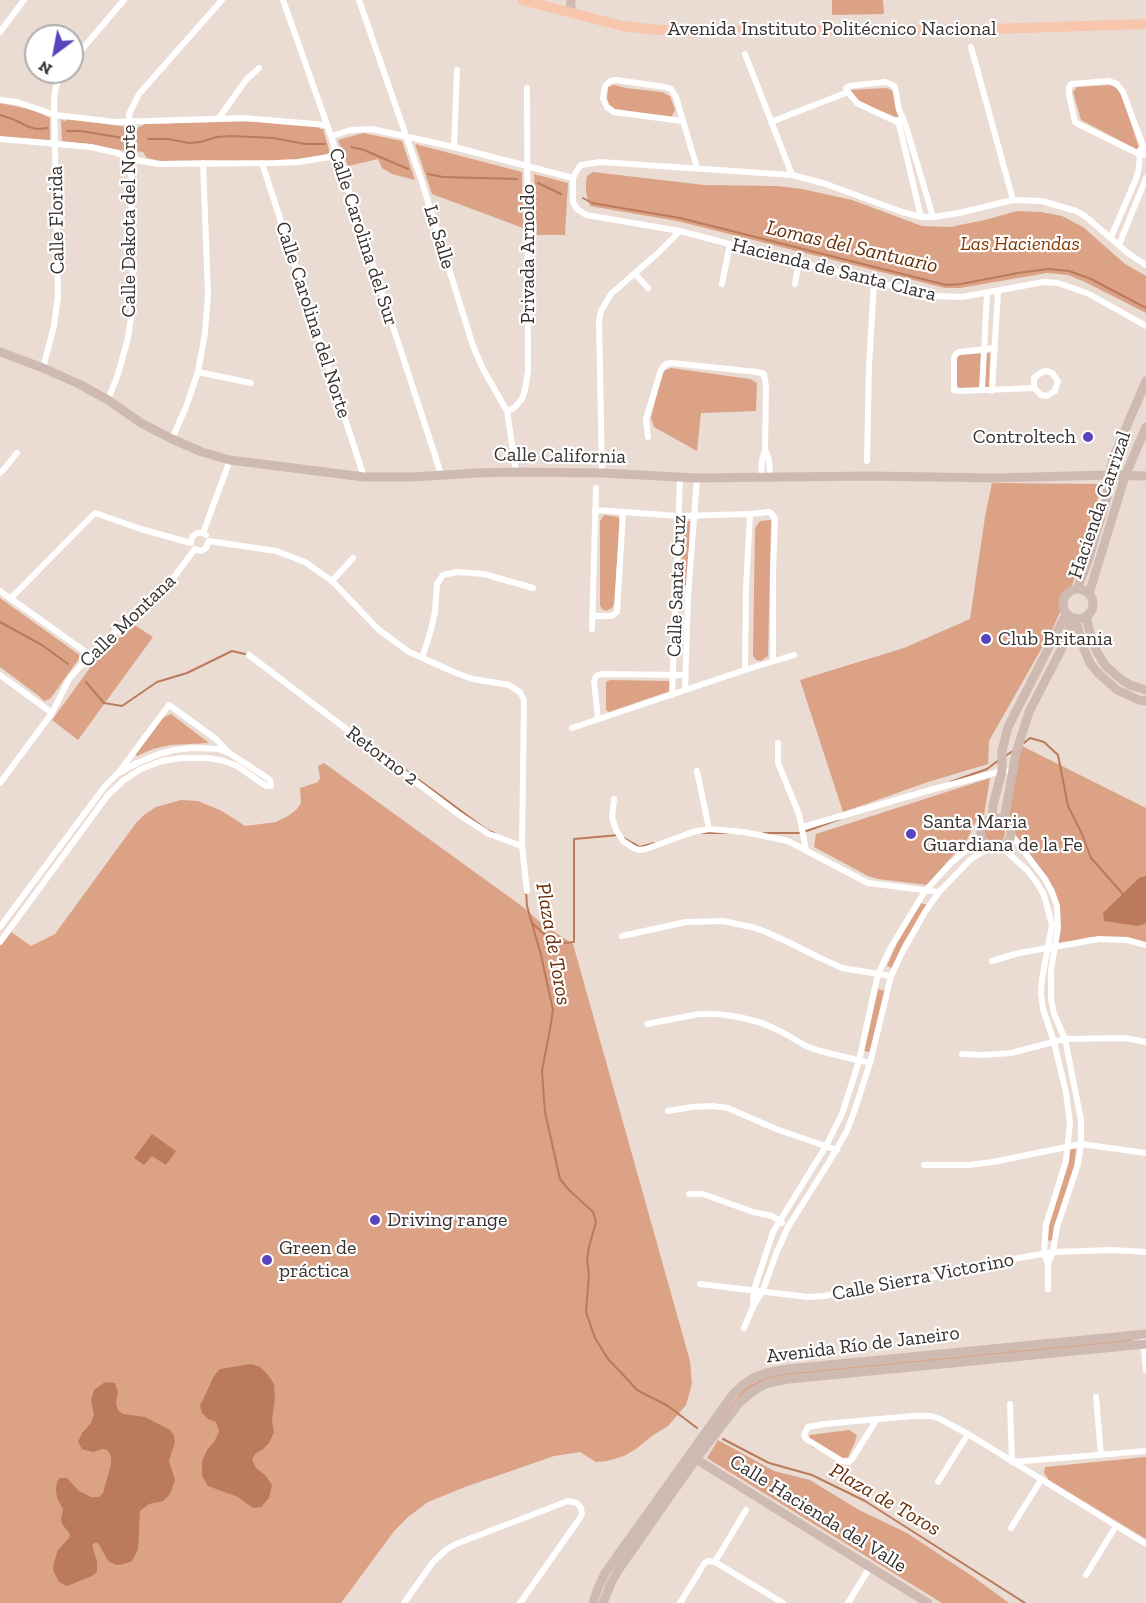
<!DOCTYPE html>
<html>
<head>
<meta charset="utf-8">
<style>
	body { margin:0 }
	#map { position:relative; width:1146px; height:1603px; overflow:hidden; background:#eadbd3; font-family:"Zilla Slab",serif }
	canvas { display:block }
	.north { position:absolute; left:24px; top:24px; width:60px; height:60px; box-sizing:border-box; background:#fff; border:2px solid #afacab; border-radius:50%; rotate:212deg; font-size:16px; font-weight:700; line-height:24px; text-align:center; color:#36302e }
	.north::after { content:''; display:block; margin:auto; width:21px; height:27px; background:#5845bd; clip-path:polygon(50% 0,100% 100%,50% 72%,0 100%) }
</style>
</head>
<body>
<div id="map">
<canvas width="1146" height="1603"></canvas>
<div class="north">N</div>
</div>
<script>
const ctx = document.querySelector('canvas').getContext('2d');
ctx.lineJoin = 'round';
function paint(path, color) {
  ctx.fillStyle = color;
  ctx.fill(path, 'evenodd');
}
function poly(rows) {
  const path = new Path2D();
  for (const r of rows) {
    if (r.length === 3) {
      path.moveTo(r[0] + r[2], r[1]);
      path.arc(r[0], r[1], r[2], 0, 2 * Math.PI);
      continue;
    }
    path.moveTo(r[0], r[1]);
    for (let i = 2; i < r.length; i += 2) path.lineTo(r[i], r[i + 1]);
  }
  return path;
}
function trace(path, color, width, dash) {
  ctx.strokeStyle = color;
  ctx.lineWidth = width;
  ctx.lineCap = dash ? 'butt' : 'round';
  ctx.setLineDash(dash || []);
  ctx.stroke(path);
}
function label(font, color, halo, rows, align = 'center') {
  ctx.font = font + ' "Zilla Slab",serif';
  ctx.lineWidth = 4.5;
  ctx.setLineDash([]);
  ctx.textBaseline = 'middle';
  ctx.strokeStyle = halo;
  ctx.fillStyle = color;
  for (const [text, x, y, turn = 0] of rows) {
    ctx.save();
    ctx.translate(x, y);
    ctx.rotate((+turn || 0) * Math.PI / 180);
    ctx.textAlign = isNaN(turn) ? turn : align;
    if (halo) ctx.strokeText(text, 0, 0);
    ctx.fillText(text, 0, 0);
    ctx.restore();
  }
}
const green = poly([
	[832,0,883,0,884,14,832,15],
	[614,85,626,88,662,92,670,96,675,110,671,118,616,112,609,106,607,100,608,87],
	[1110,85,1120,90,1140,151,1081,120,1073,92,1077,87],
	[887,88,893,91,901,119,856,101,849,90],
	[0,103,33,110,50,118,50,140,0,137],
	[69,118,126,127,125,151,88,144,62,141,61,120,65,121],
	[263,121,318,126,320,129,323,129,330,153,306,160,268,162,212,160,161,161,147,158,143,152,136,151,137,128,145,124],
	[363,133,402,141,415,180,392,174,382,168,378,159,348,166,338,140],
	[415,144,522,172,523,228,432,194],
	[593,172,704,185,778,186,802,189,852,200,922,226,950,227,985,220,1017,211,1041,212,1062,216,1083,227,1125,264,1146,276,1146,313,1085,282,1068,275,1047,273,960,288,945,288,677,221,590,206,586,193,586,182,587,176],
	[534,174,568,183,565,235,537,235],
	[990,353,989,388,960,388,957,386,956,358,959,355],
	[671,368,750,379,757,383,756,411,701,413,697,451,654,427,651,418,663,371],
	[992,483,1101,484,1094,518,1073,583,1052,630,989,741,988,764,928,782,843,812,800,680,904,648,970,619,985,517],
	[604,515,618,517,620,520,614,604,612,608,606,611,602,609,600,605,600,521],
	[771,520,768,656,761,661,756,660,753,656,755,528,760,521],
	[683,521,690,521,688,586,681,585],
	[0,598,81,656,50,699,44,701,39,696,0,667],
	[133,624,153,637,78,740,52,720,92,665],
	[610,680,671,681,670,691,609,712,606,710,606,682],
	[171,714,209,743,170,745,153,749,137,756,135,755,162,718],
	[1016,743,1146,808,1146,943,1124,939,1089,937,1056,946,1059,906,1054,889,1043,872,1024,850,1007,822],
	[324,763,523,907,542,924,573,944,690,1361,692,1384,686,1405,668,1426,652,1436,636,1449,624,1456,607,1461,596,1462,580,1452,554,1456,465,1487,428,1502,408,1517,395,1530,341,1603,0,1603,0,945,10,931,31,946,55,934,136,823,144,815,156,807,181,800,198,801,222,811,245,826,276,822,288,816,296,810,301,803,300,788,318,782,320,778,318,766],
	[990,778,984,815,978,817,968,838,927,885,878,879,868,876,814,847,816,834],
	[994,833,11],
	[921,903,927,905,903,944,892,968,887,966,897,943],
	[878,989,885,991,870,1052,864,1051],
	[1070,1149,1076,1149,1074,1166,1053,1239,1050,1241,1046,1238,1048,1225,1067,1168],
	[1132,1339,1133,1342,764,1382,695,1452,741,1392,750,1385,766,1377,778,1374],
	[849,1430,857,1435,855,1442,848,1457,838,1460,812,1447,808,1440,810,1435],
	[718,1440,774,1471,810,1480,859,1510,907,1533,972,1576,1009,1603,942,1603,707,1458],
	[1146,1457,1146,1539,1049,1480,1044,1473,1045,1467]
]);
const water = poly([
	[1146,876,1146,923,1138,926,1104,921,1103,913,1139,878],
	[152,1134,176,1151,166,1165,152,1156,144,1165,134,1158],
	[251,1364,260,1367,268,1375,274,1384,275,1397,272,1421,274,1432,269,1443,262,1450,256,1453,252,1459,256,1468,266,1476,272,1485,269,1498,261,1507,253,1508,238,1497,208,1486,202,1476,202,1461,207,1450,214,1442,219,1432,216,1422,208,1419,202,1413,200,1406,214,1376,220,1369],
	[105,1382,115,1383,118,1392,116,1403,118,1410,123,1414,145,1417,170,1430,174,1435,175,1442,169,1461,175,1480,170,1494,163,1501,149,1504,140,1511,138,1549,132,1561,124,1564,117,1565,109,1562,98,1543,95,1543,92,1545,97,1562,97,1572,92,1576,67,1586,59,1582,53,1570,54,1562,58,1550,69,1538,70,1534,62,1524,61,1519,63,1509,57,1498,56,1489,57,1482,60,1478,67,1478,79,1491,91,1497,99,1497,103,1493,111,1464,111,1456,107,1450,102,1449,93,1452,82,1449,78,1442,82,1433,91,1423,94,1414,91,1401,94,1390]
]);
const stream = poly([
	[0,115,15,120,29,127,37,129,48,128],
	[67,131,81,131,123,138],
	[148,139,168,139,189,143,200,142,217,137,231,136,273,138,305,144,325,144],
	[351,147,364,150,408,169],
	[428,174,443,177,517,179],
	[538,183,561,194],
	[583,198,592,203,680,218,946,285,961,284,1018,273,1048,269,1069,271,1091,279,1146,308],
	[0,622,42,645,68,664],
	[86,682,104,703,122,706,157,682,187,673,232,651,249,655],
	[1024,743,1030,738,1044,742,1058,755,1068,806,1082,834,1091,858,1123,894],
	[377,749,487,830,494,833],
	[1004,757,1014,750],
	[950,782,987,769,999,760],
	[701,833,728,833],
	[764,833,801,833,840,819],
	[624,838,640,847,654,843],
	[526,891,527,906,541,955,553,1010,551,1024,542,1071,545,1112,560,1179,569,1190,593,1212,596,1222,589,1247,587,1260,589,1274,586,1312,595,1338,608,1359,628,1380,637,1390,668,1406,697,1428],
	[532,923,555,944,574,942,574,839,619,835],
	[723,1439,769,1463,812,1475,865,1501,1025,1603]
]);
const street = poly([
	[283,0,331,136,441,474],
	[359,0,421,179,473,346,483,369,507,411,516,472],
	[0,32,24,0],
	[971,47,1013,200],
	[745,54,792,175],
	[72,61,124,0],
	[0,100,17,102,55,115,116,122,244,118,326,125],
	[219,118,246,80,259,68],
	[898,120,921,217],
	[682,121,614,112,607,107,603,98,605,86,610,81,616,80,665,87,671,89,676,97,697,168],
	[771,122,848,92],
	[905,123,897,122,857,103,848,92,846,88,849,86,885,82,891,84,895,87,899,110,905,123,933,217],
	[331,136,351,130,372,129,454,147,573,178],
	[0,139,91,147,117,153,131,159,158,164,276,163,298,162,336,156],
	[454,147,457,70],
	[1146,154,1123,92,1117,84,1109,81,1071,84,1069,88,1069,95,1075,122,1078,124,1139,154,1146,155],
	[262,163,364,477],
	[1111,237,1136,179,1139,168,1140,150],
	[1119,245,1146,178],
	[1146,265,1129,254,1085,216,1076,211,1042,201,1013,200,959,213,933,217,921,217,902,212,826,184,792,175,600,162,581,165,577,170,573,178,573,202,577,209,586,215,680,231,874,282,937,296,962,297,1044,282,1058,283,1089,294,1146,326],
	[635,274,648,288],
	[722,284,730,244],
	[795,284,799,261],
	[995,348,959,352,956,354,954,358,954,390,958,391,1034,388,1041,395,1047,396,1055,391,1058,381,1052,373,1047,371,1042,372,1034,378,1034,388],
	[43,368,54,326,58,296,54,99,56,86,64,72],
	[198,372,251,383],
	[982,390,987,293],
	[992,391,998,291],
	[108,400,118,374,128,338,133,304,131,159,129,114,139,94,222,0],
	[507,411,514,408,522,399,525,390,528,371,527,88],
	[648,437,646,419,661,370,666,364,672,363,757,372,764,374,766,386,765,451,762,460,761,477],
	[172,439,186,407,198,372,205,333,208,294,203,163],
	[766,451,769,460,770,477],
	[867,461,869,366,874,282],
	[0,473,5,468,17,453],
	[602,473,599,320,601,311,611,294,658,253,680,231],
	[595,510,679,516,750,514,769,512,771,513,775,519,773,576,773,661],
	[203,533,230,460],
	[209,541,276,551,305,562,332,581,379,630,409,652,456,673,473,679,509,685,520,692,524,700,522,846,527,891],
	[191,543,192,537,197,533,203,533,206,535],
	[195,549,201,551,206,548,209,541],
	[332,581,353,558],
	[0,591,90,655],
	[11,598,95,513,141,529,191,543],
	[593,616,612,616,617,612,623,512],
	[592,629,596,488],
	[249,655,458,814,489,834,522,846],
	[422,658,431,630,435,612,437,584,443,575,457,572,484,574,533,588],
	[745,670,746,588,750,514],
	[0,675,52,713],
	[685,690,688,597,697,478],
	[672,695,680,477],
	[598,719,594,681,596,676,601,674,686,675],
	[572,728,745,670,794,655],
	[778,743,778,763,799,814,806,850],
	[697,771,709,829],
	[119,772,169,705,216,739,229,753],
	[0,783,52,713,69,679,90,655,174,577,195,549],
	[614,799,612,817,616,830,623,841,635,849,640,850,646,849,693,832,709,829,744,832,788,841,868,883,939,892],
	[803,827,934,789,1002,771,1013,770],
	[1011,834,1045,879,1052,892,1057,906,1058,928,1051,970,1051,999,1054,1014,1065,1039,1081,1120,1081,1144,1078,1164,1057,1227,1053,1252,1048,1264,1048,1289],
	[1001,847,1027,870,1037,883,1044,895,1052,925,1042,979,1041,993,1043,1009,1054,1042,1066,1093,1070,1123,1066,1161,1046,1225,1044,1254,1048,1264],
	[0,927,105,786,117,774,137,763,159,754,174,750,193,748,218,749,229,753,260,773,270,780,271,786],
	[622,936,686,922,723,921,755,928,766,932,790,943,818,957,842,968,891,976],
	[0,942,108,795,124,780,141,769,162,761,181,758,208,758,224,761,237,766,266,786,271,786],
	[992,961,1019,953,1099,939,1127,940,1146,945],
	[647,1024,699,1014,717,1014,739,1017,762,1023,782,1032,806,1046,820,1051,870,1063],
	[962,1054,983,1055,1011,1053,1065,1039,1125,1038,1146,1042],
	[668,1111,692,1107,712,1106,728,1108,776,1129,837,1150],
	[924,1165,968,1165,993,1162,1081,1144,1146,1153],
	[689,1194,703,1194,753,1212,772,1216,782,1223],
	[700,1284,808,1297,824,1296,898,1282,969,1272,1013,1259,1053,1252,1112,1250,1146,1252],
	[753,1304,754,1290,773,1232,826,1146,842,1114,859,1061,878,974,891,947,925,891,950,864,982,837],
	[744,1328,753,1307,763,1290,776,1254,788,1227,829,1162,847,1131,854,1112,870,1063,891,976,904,949,925,912,939,892,971,859,991,847],
	[1143,1340,1146,1370],
	[1096,1397,1101,1455],
	[1010,1404,1012,1462],
	[877,1419,852,1459,849,1462,842,1461,806,1439,804,1435,808,1427,824,1424,913,1416,931,1416,940,1419,968,1434,1146,1544],
	[1013,1462,1146,1451],
	[938,1482,968,1434],
	[1011,1528,1041,1480],
	[715,1562,783,1603],
	[715,1562,746,1510],
	[1086,1575,1116,1526],
	[404,1603,433,1562,447,1549,456,1544,568,1501,577,1503,581,1508,582,1514,580,1518,520,1603],
	[680,1603,704,1564,708,1561,715,1562],
	[848,1603,870,1567]
]);
const secondary = poly([
	[571,0,571,12],
	[0,352,43,368,79,384,108,400,141,423,172,439,202,452,230,460,364,477,411,477,478,473,516,472,602,473,697,478,871,476,995,478,1109,475,1146,476],
	[1077,589,1088,561,1107,497,1109,475,1114,456,1146,381],
	[1078,604,15],
	[1089,594,1125,476,1146,427],
	[1086,616,1091,637,1097,652,1105,665,1118,677,1130,685,1146,690],
	[1075,618,1084,649,1090,663,1098,673,1117,690,1139,700,1146,701],
	[996,833,15],
	[992,819,993,805,1002,771,1002,751,1008,727,1066,614],
	[1004,820,1016,753,1029,712,1062,648,1073,618],
	[691,1456,928,1603],
	[593,1603,598,1588,605,1573,620,1552,733,1394,744,1384,753,1378,766,1373,787,1369,1146,1334],
	[603,1603,611,1583,617,1572,696,1459,740,1402,753,1391,760,1387,768,1383,789,1379,1146,1344]
]);
const primary = poly([
	[522,0,622,26,659,30,696,31,993,29,1146,24]
]);
const markers = [
	[1088,437,6,"#5845bd"],
	[986,639,6,"#5845bd"],
	[911,834,6,"#5845bd"],
	[375,1220,6,"#5845bd"],
	[267,1260,6,"#5845bd"]
];
const streetNames = [
	["Avenida Instituto Politécnico Nacional",832,29],
	["Calle Florida",57,220,-91],
	["Calle Dakota del Norte",129,221,-90],
	["Calle Carolina del Sur",363,237,72],
	["La Salle",439,237,73],
	["Privada Arnoldo",528,254,-90],
	["Hacienda de Santa Clara",834,270,14],
	["Calle Carolina del Norte",313,320,72],
	["Calle California",560,456,1],
	["Hacienda Carrizal",1100,505,-71],
	["Calle Santa Cruz",677,586,-88],
	["Calle Montana",128,621,-44],
	["Retorno 2",382,756,37],
	["Calle Sierra Victorino",923,1277,-11],
	["Avenida Río de Janeiro",863,1345,-7],
	["Calle Hacienda del Valle",818,1514,32]
];
const parkNames = [
	["Las Haciendas",1020,244]
];
const poiNames = [
	["Controltech",1076,437,"right"],
	["Club Britania",998,639],
	["Santa Maria",923,822],
	["Guardiana de la Fe",923,845],
	["Driving range",387,1220],
	["Green de",279,1248],
	["práctica",279,1271]
];
const waterNames = [
	["Lomas del Santuario",852,247,13],
	["Plaza de Toros",553,944,80],
	["Plaza de Toros",885,1500,30]
];
paint(green, '#dba286');
paint(water, '#bb7b5b');
trace(stream, '#bb7b5b', 2);
trace(street, '#fff', 6);
trace(secondary, '#cebab0', 9);
trace(primary, '#f7c6ad', 10);
for (const [x, y, r, color] of markers) {
  const dot = new Path2D();
  dot.arc(x, y, r, 0, 2 * Math.PI);
  ctx.fillStyle = color;
  ctx.fill(dot);
  trace(dot, '#fff', 2);
}
label('20px', '#36302e', '#fff', streetNames);
label('italic 20px', '#863800', '#fff', parkNames);
label('20px', '#36302e', '#fff', poiNames, 'left');
label('italic 21px', '#692d07', '#fff', waterNames);
</script>
</body>
</html>
